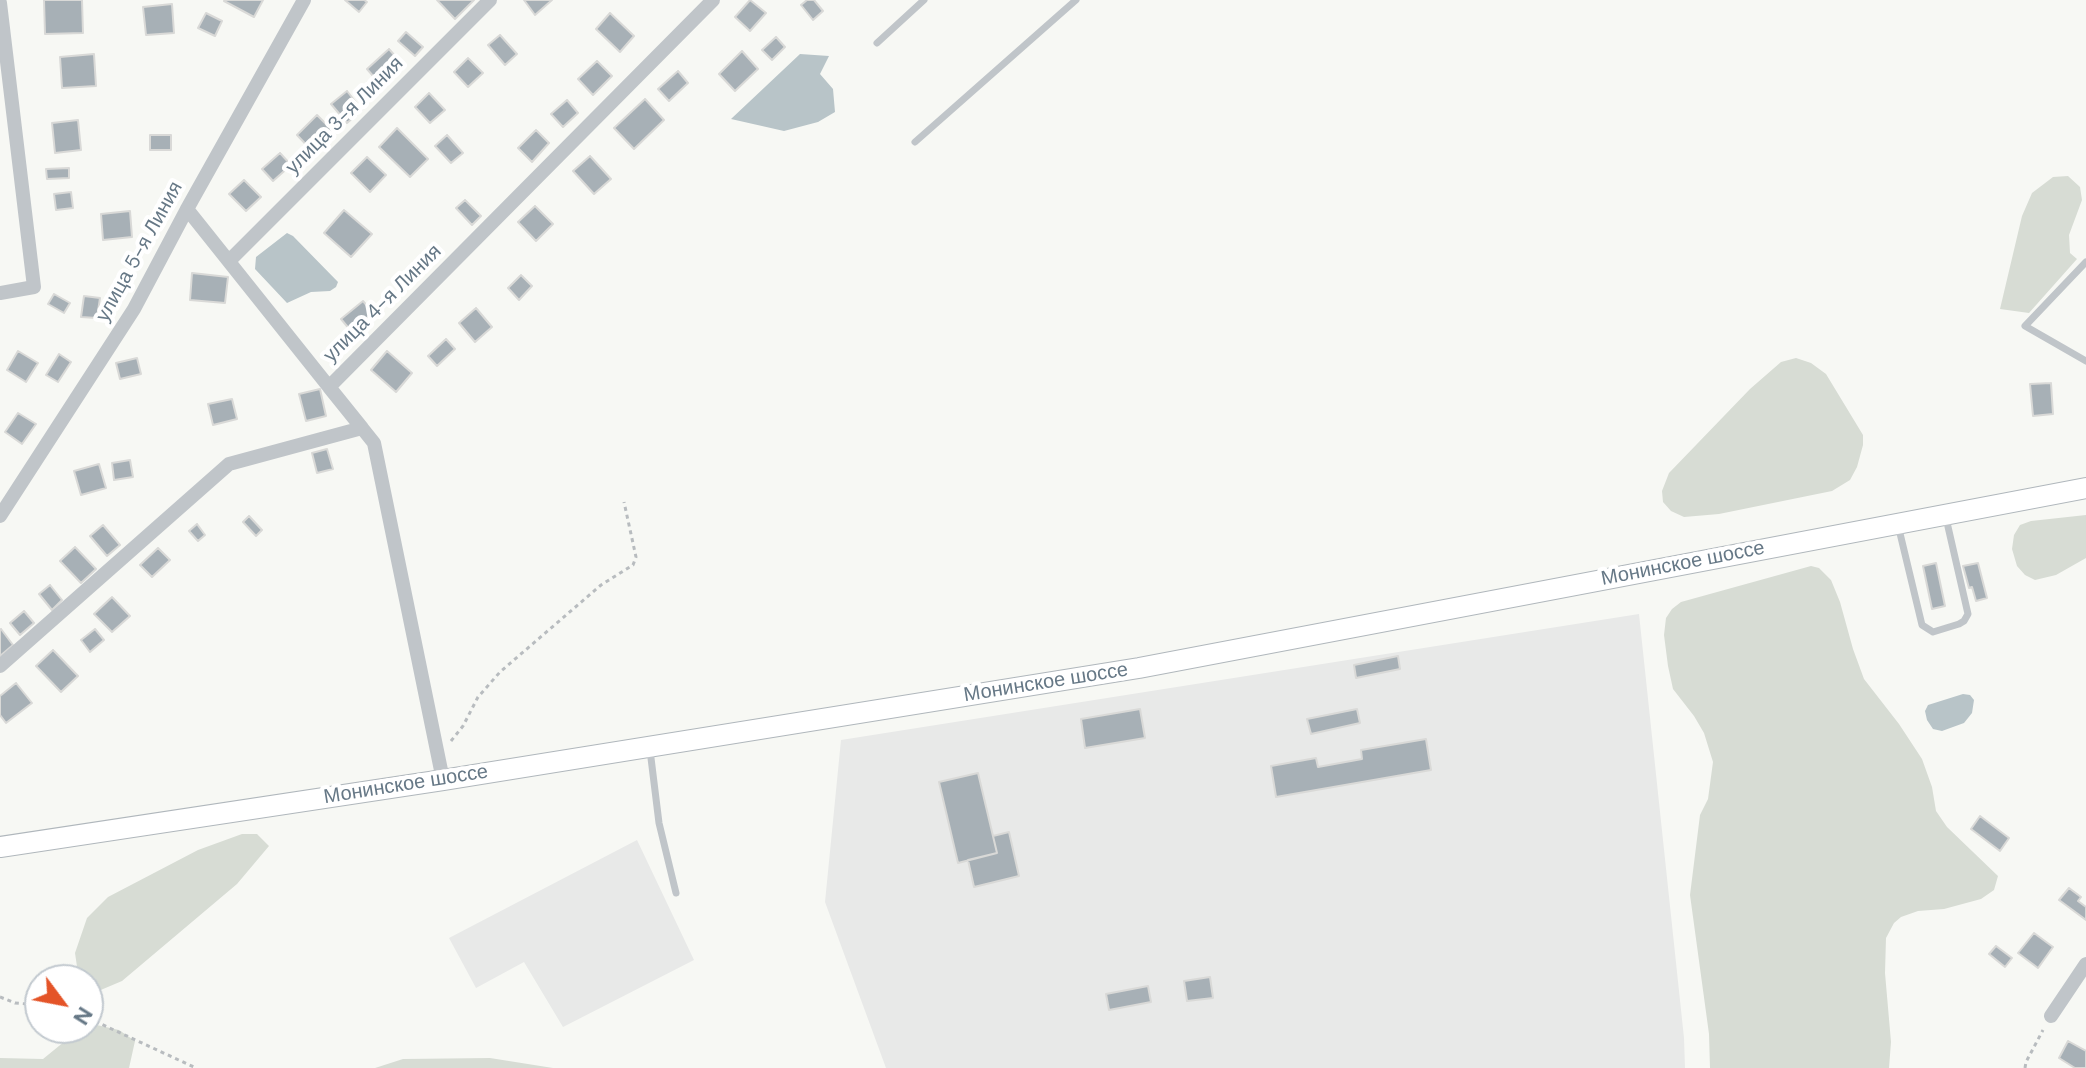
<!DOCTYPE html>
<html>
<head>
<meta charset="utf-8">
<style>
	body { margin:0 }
	#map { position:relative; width:2086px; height:1068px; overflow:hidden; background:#f7f8f4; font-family:"DM Sans",sans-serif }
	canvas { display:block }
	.north { position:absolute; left:24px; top:964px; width:80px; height:80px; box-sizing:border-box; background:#fff; border:2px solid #c2c9cf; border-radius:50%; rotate:122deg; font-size:22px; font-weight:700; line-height:32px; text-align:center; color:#667886 }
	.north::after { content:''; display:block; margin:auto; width:28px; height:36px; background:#e45428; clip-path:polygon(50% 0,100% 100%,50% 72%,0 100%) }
</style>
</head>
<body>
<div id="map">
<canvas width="2086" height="1068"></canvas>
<div class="north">N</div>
</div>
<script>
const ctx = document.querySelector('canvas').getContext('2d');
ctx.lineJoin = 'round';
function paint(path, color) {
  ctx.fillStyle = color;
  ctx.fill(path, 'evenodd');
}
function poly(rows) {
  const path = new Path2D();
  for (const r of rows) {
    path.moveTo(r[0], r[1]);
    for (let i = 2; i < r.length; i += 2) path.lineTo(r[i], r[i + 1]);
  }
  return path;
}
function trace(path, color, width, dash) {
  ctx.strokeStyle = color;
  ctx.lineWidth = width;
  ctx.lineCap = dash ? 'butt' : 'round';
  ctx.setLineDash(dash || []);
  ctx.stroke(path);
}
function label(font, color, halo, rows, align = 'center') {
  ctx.font = font + ' "DM Sans",sans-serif';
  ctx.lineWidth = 8;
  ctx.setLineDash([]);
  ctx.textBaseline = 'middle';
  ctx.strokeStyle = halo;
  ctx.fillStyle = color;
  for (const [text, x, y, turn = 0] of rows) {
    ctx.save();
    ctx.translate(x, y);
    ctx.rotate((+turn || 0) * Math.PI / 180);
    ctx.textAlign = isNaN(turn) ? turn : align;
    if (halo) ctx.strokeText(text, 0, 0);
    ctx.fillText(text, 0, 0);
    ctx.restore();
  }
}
const built = poly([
	[1639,614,1684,1038,1685,1068,886,1068,825,902,841,740],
	[637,840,694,960,563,1027,524,962,476,988,449,938]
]);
const green = poly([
	[2068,176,2080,187,2082,200,2069,235,2070,253,2077,259,2029,313,2000,309,2022,216,2032,193,2053,177],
	[1796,358,1811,363,1826,374,1863,435,1863,445,1857,467,1850,480,1832,491,1719,514,1684,517,1671,511,1663,502,1662,491,1669,473,1750,389,1781,362],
	[2086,515,2086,558,2056,575,2035,580,2025,575,2017,566,2012,549,2014,535,2020,525,2031,521],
	[1811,566,1819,568,1831,580,1840,602,1853,649,1864,679,1899,724,1922,759,1932,787,1936,811,1947,827,1998,876,1994,890,1981,899,1944,909,1918,911,1901,917,1894,923,1886,938,1885,973,1891,1042,1889,1068,1710,1068,1709,1034,1690,895,1700,815,1708,799,1713,762,1704,733,1694,716,1673,689,1668,666,1664,635,1666,618,1672,609,1681,602],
	[242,834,257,834,269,846,237,884,122,981,96,992,88,989,88,980,79,980,75,953,87,918,108,897,198,850],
	[88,1023,119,1030,135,1041,129,1068,0,1068,0,1058,43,1059,81,1028,88,1028],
	[490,1058,553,1068,375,1068,403,1059]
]);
const water = poly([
	[800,54,829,56,820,74,833,89,835,112,818,122,784,131,731,119],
	[287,233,293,236,338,282,336,287,330,291,311,292,287,303,255,269,256,257],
	[1963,694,1970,695,1974,700,1972,713,1964,723,1942,731,1933,729,1927,720,1925,711,1928,705]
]);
const building = poly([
	[44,0,82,0,83,33,45,34,44,0],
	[225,0,263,0,254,17,224,1,225,0],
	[345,0,364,0,367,2,359,12,345,0],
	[437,0,474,0,455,19,437,0],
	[524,0,552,0,535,15,524,0],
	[750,0,766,13,750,31,735,17,750,0],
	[807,0,814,0,823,11,813,20,801,5,807,0],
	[172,4,174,33,146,35,143,7,172,4],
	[206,13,222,21,215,36,198,28,206,13],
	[610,13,634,36,620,52,596,29,610,13],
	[406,32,423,47,415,56,398,41,406,32],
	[500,35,517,54,505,65,488,45,500,35],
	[776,37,785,47,772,60,762,50,776,37],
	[389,49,402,64,380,84,367,69,389,49],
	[742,51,758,69,735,91,719,74,742,51],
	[94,54,96,86,62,88,60,57,94,54],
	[468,58,483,73,468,87,454,72,468,58],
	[597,61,612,76,593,95,578,79,597,61],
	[678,71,688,83,669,101,658,89,678,71],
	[347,91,362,110,347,123,331,104,347,91],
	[429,93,445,110,430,123,415,107,429,93],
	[645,99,664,120,634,149,614,128,645,99],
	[567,100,578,113,563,127,551,114,567,100],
	[317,115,335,133,314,153,297,135,317,115],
	[78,120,81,150,55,153,52,123,78,120],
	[397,128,428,159,410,177,379,147,397,128],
	[536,130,549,143,532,162,518,148,536,130],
	[150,135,171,135,171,150,150,150,150,135],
	[447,135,463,153,451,163,435,146,447,135],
	[280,153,291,165,273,181,262,169,280,153],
	[590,156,611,179,594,194,573,171,590,156],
	[367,157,386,175,370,192,351,173,367,157],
	[69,168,69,178,47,179,46,169,69,168],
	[244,180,261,197,246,211,229,194,244,180],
	[71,192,73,208,56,210,54,194,71,192],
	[465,200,481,216,472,225,456,208,465,200],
	[535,206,553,224,536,241,518,222,535,206],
	[344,210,372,234,351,257,324,233,344,210],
	[130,211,132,237,103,240,101,214,130,211],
	[192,273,228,277,225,303,190,300,192,273],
	[521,275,532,286,519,300,508,288,521,275],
	[54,294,70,303,64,313,48,304,54,294],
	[84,296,100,298,97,318,81,317,84,296],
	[363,301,373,313,351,331,341,319,363,301],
	[476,308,492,327,475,342,459,323,476,308],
	[446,339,455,349,437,366,428,356,446,339],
	[18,351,38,363,26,382,7,370,18,351],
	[387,351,412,373,396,392,371,370,387,351],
	[59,354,71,362,58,382,46,375,59,354],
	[137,358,141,374,120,379,116,363,137,358],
	[2051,383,2053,414,2033,416,2030,384,2051,383],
	[320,389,326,416,306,421,299,394,320,389],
	[232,399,237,419,213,425,208,404,232,399],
	[18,413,36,424,22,444,5,432,18,413],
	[327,449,333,469,317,473,312,453,327,449],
	[130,460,133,477,114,480,112,463,130,460],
	[99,464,106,488,81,495,74,471,99,464],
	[249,516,262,530,256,536,243,522,249,516],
	[197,524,205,535,198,541,189,531,197,524],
	[103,525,120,545,107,556,90,536,103,525],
	[75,547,96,569,81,583,60,561,75,547],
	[158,548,170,560,152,577,140,565,158,548],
	[1936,563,1945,606,1932,609,1923,566,1936,563],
	[1978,563,1987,598,1976,601,1972,587,1969,588,1963,566,1978,563],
	[50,585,62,600,52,610,39,594,50,585],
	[112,597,130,616,112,632,94,614,112,597],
	[24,611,34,623,20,635,10,623,24,611],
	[1,629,13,645,0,656,0,630,1,629],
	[95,629,104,640,90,652,81,640,95,629],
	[53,650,78,676,61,692,36,666,53,650],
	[1398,656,1400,669,1356,678,1354,665,1398,656],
	[16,683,32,703,6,723,0,715,0,696,16,683],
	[1140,709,1145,738,1085,748,1081,719,1140,709],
	[1357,709,1360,723,1311,734,1307,719,1357,709],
	[1426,739,1431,770,1276,797,1271,766,1316,758,1318,767,1362,759,1361,750,1426,739],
	[978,773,997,853,958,863,939,782,978,773],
	[1980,816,2009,838,2000,851,1971,829,1980,816],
	[1009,832,1019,876,974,887,968,860,997,853,993,836,1009,832],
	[2069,888,2081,897,2078,901,2086,907,2086,920,2059,900,2069,888],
	[2034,933,2053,947,2038,968,2018,953,2034,933],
	[1996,946,2012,958,2005,967,1989,954,1996,946],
	[1210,977,1213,998,1187,1001,1184,981,1210,977],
	[1148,986,1151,1002,1109,1010,1106,994,1148,986],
	[2068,1041,2086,1051,2086,1068,2075,1068,2059,1058,2068,1041]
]);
const path = poly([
	[451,741,463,726,478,697,500,672,601,585,633,565,636,557,624,502],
	[0,997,15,1003,40,1005],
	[88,1018,196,1068],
	[2025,1068,2026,1062,2043,1030]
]);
const service = poly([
	[877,43,924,0],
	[915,142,1076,0],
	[2086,262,2025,326,2086,361],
	[1898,525,1922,625,1933,632,1959,624,1964,621,1968,614,1946,518],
	[650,750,659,823,676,893]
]);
const minor = poly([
	[0,3,34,287,0,293],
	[187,209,329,387],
	[229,261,490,0],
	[362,428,374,443,443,780],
	[0,516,134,309,187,209,304,0],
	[0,666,229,464,362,428,329,387,713,0],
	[2051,1016,2086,964]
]);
const secondary = poly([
	[0,847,443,780,1139,668,2086,488]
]);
const streetNames = [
	["улица 3-я Линия",345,116,-45],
	["улица 5-я Линия",140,252,-61],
	["улица 4-я Линия",383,304,-45],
	["Монинское шоссе",1683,564,-11],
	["Монинское шоссе",1046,683,-9],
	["Монинское шоссе",406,785,-9]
];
paint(built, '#e8e9e8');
paint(green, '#d7dcd4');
paint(water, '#b8c4c8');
paint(building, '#a7b0b6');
trace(building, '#d9d9d7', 2);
trace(secondary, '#b0b7bc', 22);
trace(path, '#b8bcbf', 3, [4, 4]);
trace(service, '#c0c5c9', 7);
trace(minor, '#c0c5c9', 14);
trace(secondary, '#fff', 20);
label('20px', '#667886', '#fff', streetNames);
</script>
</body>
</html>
